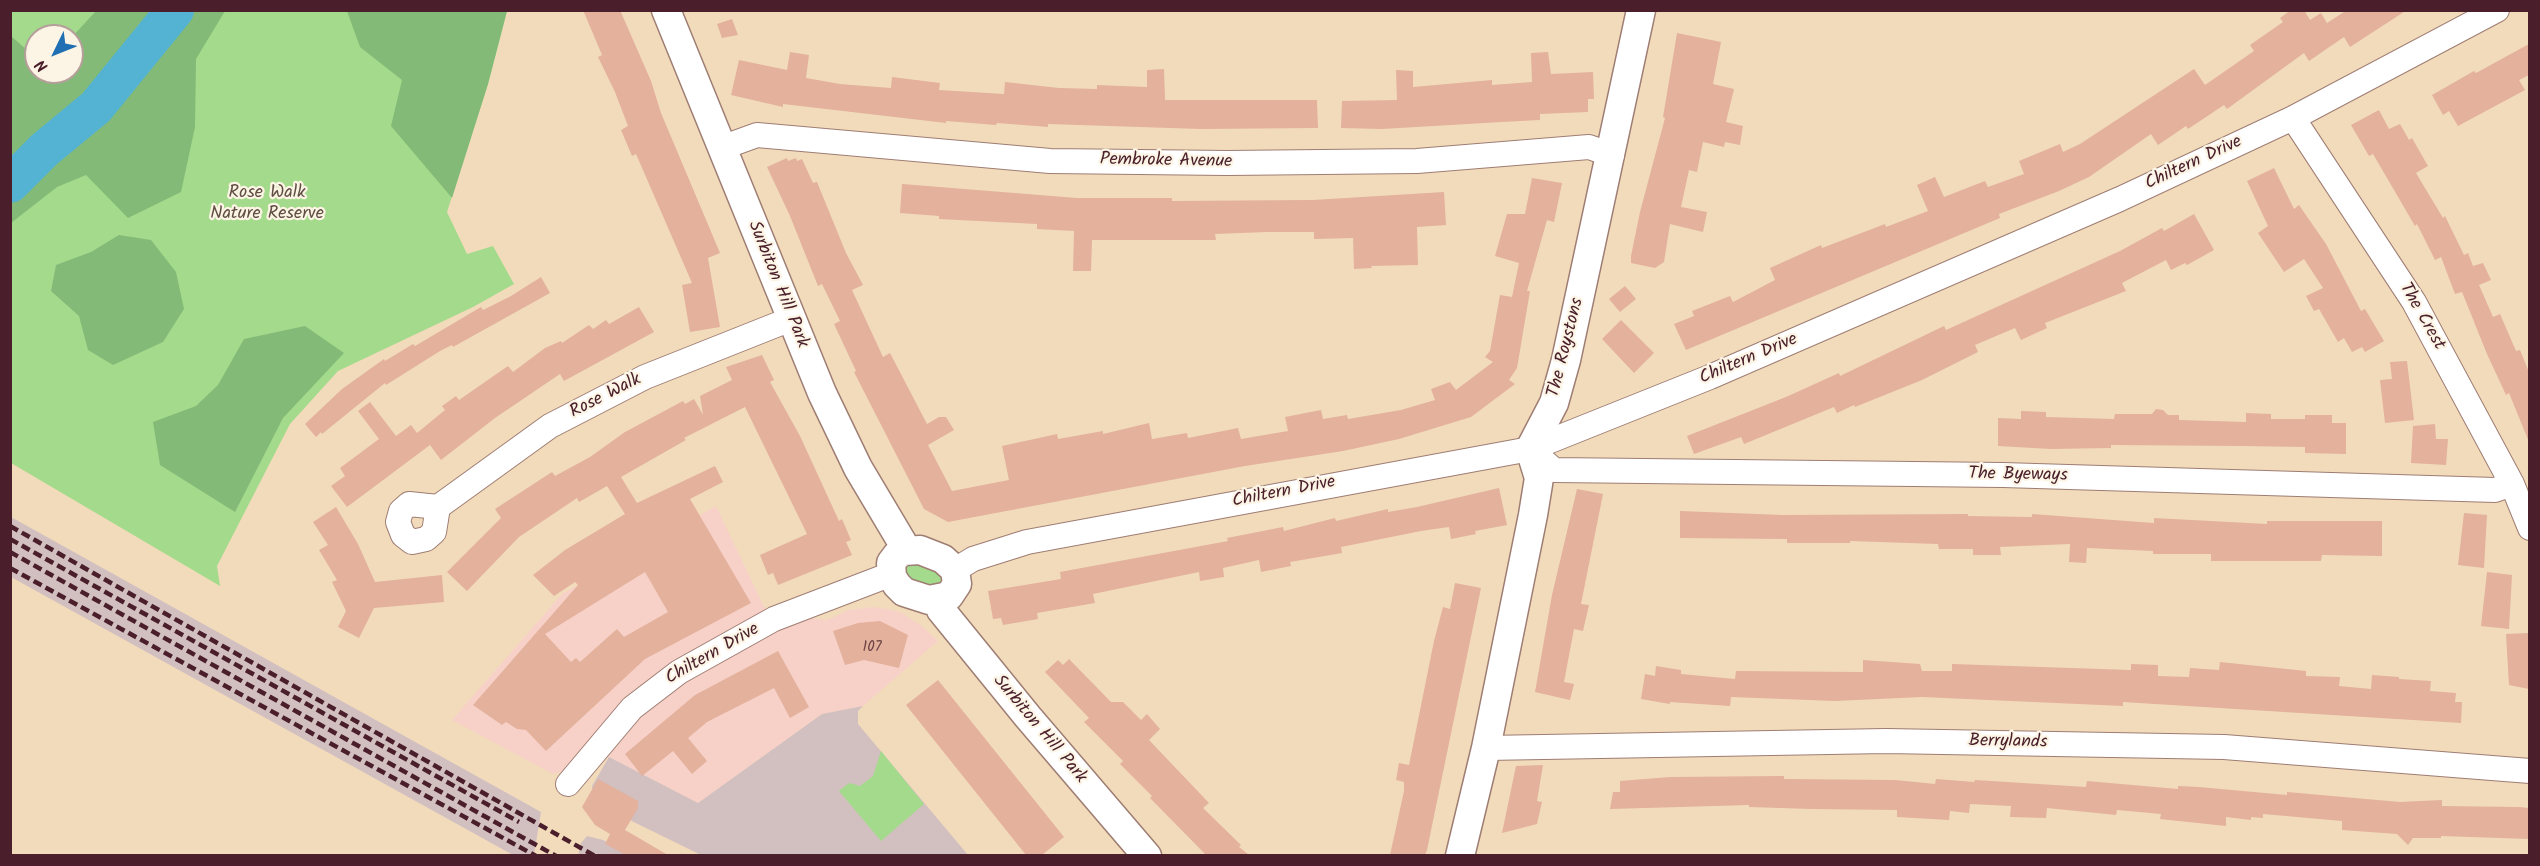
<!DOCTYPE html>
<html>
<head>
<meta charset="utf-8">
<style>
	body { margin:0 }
	#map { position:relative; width:2540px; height:866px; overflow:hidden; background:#f2dbbb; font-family:Kalam,sans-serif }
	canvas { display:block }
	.frame { position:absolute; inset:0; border:12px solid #4a1f2b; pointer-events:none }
	.north { position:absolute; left:24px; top:24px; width:60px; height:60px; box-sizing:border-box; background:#fcf5e5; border:2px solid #b59f9b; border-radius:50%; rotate:227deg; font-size:16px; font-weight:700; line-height:24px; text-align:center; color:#4a1f2b }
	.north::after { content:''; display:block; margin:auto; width:21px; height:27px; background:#1f6fb2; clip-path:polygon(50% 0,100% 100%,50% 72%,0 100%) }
</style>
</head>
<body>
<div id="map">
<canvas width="2540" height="866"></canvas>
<div class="frame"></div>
<div class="north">N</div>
</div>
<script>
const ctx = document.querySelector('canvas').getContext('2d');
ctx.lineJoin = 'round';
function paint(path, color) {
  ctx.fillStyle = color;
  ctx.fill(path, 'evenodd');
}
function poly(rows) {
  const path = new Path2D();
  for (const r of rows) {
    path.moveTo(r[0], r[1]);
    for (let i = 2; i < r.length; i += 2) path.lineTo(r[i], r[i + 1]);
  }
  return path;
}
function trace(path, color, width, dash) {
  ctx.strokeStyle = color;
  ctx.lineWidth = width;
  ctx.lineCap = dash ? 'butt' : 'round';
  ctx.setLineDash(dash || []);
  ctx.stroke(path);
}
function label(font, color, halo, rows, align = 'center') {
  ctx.font = font + ' Kalam,sans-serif';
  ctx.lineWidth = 4.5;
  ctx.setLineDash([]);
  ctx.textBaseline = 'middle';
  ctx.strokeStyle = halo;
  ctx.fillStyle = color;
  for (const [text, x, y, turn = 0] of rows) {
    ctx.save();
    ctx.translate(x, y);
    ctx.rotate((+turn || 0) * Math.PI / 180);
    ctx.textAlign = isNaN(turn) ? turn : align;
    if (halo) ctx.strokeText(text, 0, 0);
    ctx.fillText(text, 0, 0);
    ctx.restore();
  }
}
const built = poly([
	[716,506,767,613,827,620,849,610,873,607,887,609,900,612,922,626,938,641,863,706,822,714,698,803,609,757,553,774,452,720,562,594]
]);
const industrial = poly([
	[11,517,541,812,534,855,513,855,11,577],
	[863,706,858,711,858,724,968,855,701,855,593,802,592,786,609,757,698,803,822,714],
	[587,836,603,840,632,855,578,856,581,843]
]);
const green = poly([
	[11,11,166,11,11,175],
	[36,36,72,36,72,72,36,72],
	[192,11,507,11,488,84,447,212,467,254,493,246,514,284,473,307,338,371,290,424,217,566,220,586,11,463,11,198],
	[909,559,939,570,945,579,933,590,904,580,902,563],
	[881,751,924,804,881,841,839,791,849,783,860,786,873,776]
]);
const forest = poly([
	[96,11,225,11,196,59,195,127,181,192,128,218,86,175,57,187,11,223,11,36,36,58,36,72,72,72,72,37],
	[347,11,507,11,488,84,452,198,391,126,402,80,360,47],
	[119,235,151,240,176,272,184,309,163,342,113,365,88,350,79,316,51,291,56,265,91,252],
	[305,326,344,353,283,418,235,512,160,465,153,422,196,406,218,385,244,339]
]);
const river = poly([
	[10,184,44,150,96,107,175,10]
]);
const building = poly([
	[583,10,620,10,651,81,661,113,720,253,708,258,720,327,690,332,682,285,692,283,636,154,632,156,621,130,628,126,615,92,598,57,602,55],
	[2291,10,2304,10,2310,20,2321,13,2327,23,2347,10,2407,10,2350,47,2344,37,2309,61,2304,53,2227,109,2224,105,2188,129,2186,126,2158,145,2151,134,2089,177,2059,191,1999,214,2000,218,1686,350,1674,324,1694,316,1692,311,1730,296,1733,302,1775,280,1770,268,1821,245,1822,248,1885,224,1886,227,1928,211,1917,185,1935,177,1944,197,1985,181,1988,187,2024,174,2019,161,2060,144,2063,152,2080,144,2194,69,2205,85,2254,51,2250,45,2283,22,2280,18],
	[732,19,738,35,722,38,717,24],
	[1677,33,1721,42,1713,84,1734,89,1726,122,1743,126,1740,145,1725,142,1724,147,1703,142,1697,172,1689,170,1681,207,1707,212,1703,232,1670,224,1664,262,1655,268,1631,263,1631,256,1640,212,1665,118,1663,117],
	[2529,44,2529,75,2519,80,2525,90,2458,126,2449,111,2443,115,2432,95,2474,71,2476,73],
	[790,52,809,55,806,78,840,84,891,88,892,77,940,83,939,90,1004,94,1005,82,1059,88,1097,89,1097,85,1147,87,1147,70,1164,69,1165,100,1317,100,1318,128,1201,129,1048,124,1048,127,997,123,996,125,946,121,946,123,783,104,783,107,731,95,739,60,787,70],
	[1548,52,1551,74,1593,72,1594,99,1588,99,1588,112,1540,114,1540,120,1502,122,1382,129,1341,128,1342,101,1397,100,1396,70,1413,71,1413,87,1492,80,1492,85,1532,82,1531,53],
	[2379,110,2389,129,2400,124,2409,140,2412,138,2428,166,2416,173,2443,218,2445,216,2464,255,2468,253,2473,266,2483,263,2491,280,2479,285,2493,317,2500,314,2516,351,2520,350,2529,372,2529,442,2509,393,2506,395,2487,354,2462,292,2455,294,2441,257,2435,260,2417,224,2415,226,2373,154,2369,156,2351,125],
	[787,158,788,161,796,158,797,161,802,159,813,183,817,182,846,253,863,285,852,290,883,357,890,353,927,424,939,417,946,417,954,430,928,445,952,491,1009,480,1002,446,1048,436,1057,434,1058,439,1103,431,1103,434,1149,423,1152,439,1187,433,1188,438,1238,428,1241,439,1288,431,1285,417,1321,410,1323,419,1347,415,1348,419,1401,410,1435,400,1431,389,1450,382,1456,390,1493,362,1485,357,1490,351,1500,295,1512,297,1519,263,1495,256,1507,214,1525,214,1532,178,1562,183,1554,222,1547,220,1527,291,1530,291,1517,368,1509,380,1515,384,1471,417,1399,439,1343,451,1245,466,948,522,924,509,854,372,856,371,834,324,840,321,822,284,818,286,790,216,767,167],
	[2274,168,2294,209,2299,205,2326,244,2361,311,2365,309,2384,341,2365,352,2362,347,2352,352,2344,338,2338,342,2319,309,2314,311,2306,296,2323,288,2304,259,2284,272,2258,233,2268,226,2247,181],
	[902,184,1077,198,1172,198,1172,201,1313,200,1444,192,1446,225,1417,227,1418,265,1371,266,1372,268,1354,269,1353,238,1314,239,1314,232,1267,232,1215,234,1216,240,1092,240,1091,271,1073,271,1074,231,1037,229,1037,224,939,219,939,216,900,213],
	[2194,214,2214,250,2187,265,2185,263,2171,270,2166,260,2122,283,2126,291,2045,323,2047,328,2021,340,2015,328,1975,345,1978,352,1922,380,1855,407,1854,405,1837,413,1834,407,1744,444,1741,437,1694,454,1687,436,1786,397,1839,373,1840,376,1944,326,1946,330,2120,251,2162,228,2164,231],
	[541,277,550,293,453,347,452,345,440,351,386,385,385,383,322,434,321,432,316,437,305,424,342,389,384,359,385,361,413,344,415,346,481,307,483,310,511,296],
	[1625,286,1636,299,1620,312,1609,299],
	[639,307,654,332,564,381,560,374,495,418,441,460,430,445,347,507,331,486,345,476,340,468,379,439,358,411,370,402,396,436,411,425,417,433,445,410,442,406,456,396,459,400,508,366,513,372,545,348,561,341,562,343,589,325,593,329,606,320,609,324],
	[1621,320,1654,353,1634,373,1602,339],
	[762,355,774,380,770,382,800,436,839,521,842,519,851,540,846,542,852,555,778,585,773,573,768,575,760,555,807,534,745,407,684,438,686,440,621,477,637,503,715,466,723,482,690,499,751,603,645,659,546,751,526,730,517,729,506,722,502,725,473,705,578,585,575,582,554,596,533,575,565,550,625,514,607,486,579,502,577,498,519,537,467,591,447,572,501,518,495,509,552,472,555,476,590,457,625,432,683,401,685,404,694,399,703,415,700,396,732,380,726,367],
	[645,572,668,612,624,637,617,629,580,662,576,658,571,662,545,634],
	[2407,361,2414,420,2385,423,2380,380,2392,379,2390,362],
	[2156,409,2163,410,2168,415,2179,415,2179,420,2213,421,2246,422,2246,413,2271,414,2271,419,2305,419,2305,415,2332,415,2332,423,2346,423,2346,454,2305,453,2305,447,2241,446,2111,445,2111,448,2051,449,1998,446,1998,418,2021,419,2021,411,2046,412,2046,417,2114,419,2115,414,2152,414],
	[2435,424,2436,439,2448,439,2446,465,2411,463,2413,426],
	[1499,488,1507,525,1475,531,1476,534,1451,539,1449,527,1421,531,1341,547,1342,553,1290,562,1291,566,1261,572,1259,560,1223,568,1224,577,1200,581,1199,572,1093,594,1095,603,1037,613,1038,619,1003,625,1001,618,993,619,988,591,1061,579,1060,572,1228,541,1227,538,1283,527,1284,531,1335,518,1336,521,1388,509,1388,512,1417,507],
	[1577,489,1603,494,1581,604,1589,605,1583,631,1574,629,1564,682,1574,684,1570,700,1535,692,1552,595],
	[336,507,358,544,375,582,442,575,444,602,374,608,359,638,338,627,346,611,332,582,337,580,319,550,328,545,313,522],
	[1680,511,1783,515,1968,514,1968,516,2032,517,2032,514,2154,523,2154,518,2267,524,2267,521,2382,521,2382,556,2322,555,2321,561,2211,561,2211,554,2153,554,2153,551,2087,548,2086,563,2069,562,2070,544,2000,547,2001,555,1973,555,1973,549,1939,549,1938,544,1850,541,1850,543,1787,543,1787,539,1680,538],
	[2464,513,2487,515,2484,568,2458,565],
	[2487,572,2512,575,2509,629,2481,626],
	[1455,583,1481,588,1427,850,1425,855,1390,855,1404,791,1404,782,1396,780,1399,763,1409,765,1434,641,1443,607,1450,609],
	[880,621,908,635,899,668,864,660,845,665,833,631,858,623],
	[2529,633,2529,689,2509,685,2506,634],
	[778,651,809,707,790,718,774,688,707,722,688,738,707,761,692,774,673,751,642,776,625,754,695,695],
	[1069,659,1111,702,1123,702,1141,720,1147,714,1160,729,1149,740,1209,803,1203,808,1241,845,1239,847,1249,855,1206,855,1150,798,1152,796,1120,764,1123,761,1084,722,1089,718,1045,672,1058,660,1063,665],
	[1863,660,1920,664,1922,671,1952,671,1952,664,2131,670,2131,664,2158,665,2158,676,2189,677,2190,668,2219,670,2220,662,2306,671,2306,676,2340,677,2339,686,2371,689,2372,675,2399,677,2399,679,2431,681,2430,691,2456,693,2455,702,2462,702,2461,723,2123,702,2123,706,1922,697,1835,701,1731,697,1730,706,1670,702,1670,704,1641,699,1645,674,1655,676,1656,666,1681,670,1681,674,1735,679,1736,671,1863,672],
	[938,680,1064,837,1042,855,1026,855,906,705],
	[1543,765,1537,801,1542,802,1537,824,1502,833,1516,766],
	[1784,776,1784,779,1895,780,1935,784,1936,779,1974,782,1975,780,2086,787,2087,781,2178,789,2178,786,2199,787,2287,795,2287,792,2400,802,2442,800,2442,806,2519,807,2529,808,2529,839,2441,836,2441,838,2413,838,2408,845,2397,834,2342,830,2342,821,2263,814,2263,818,2251,817,2251,820,2226,817,2226,826,2160,819,2161,814,2117,810,2116,815,2047,808,2046,818,2010,817,2011,806,1970,804,1969,813,1950,811,1949,820,1897,817,1897,810,1812,809,1749,807,1749,805,1610,809,1613,792,1620,792,1620,781,1670,777],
	[598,779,638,801,638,808,625,830,668,855,626,855,605,844,610,834,595,825,582,807]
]);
const minor = poly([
	[2293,118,2414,302,2512,484,2530,528],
	[721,148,757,135,1050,161,1227,163,1417,161,1589,147,1612,155],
	[1530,449,1554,470,2003,475,2495,490,2512,484],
	[438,507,434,532,426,539,412,542,403,535,398,522,401,511,409,504,438,507,550,426,645,377,791,319],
	[955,570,973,559,1027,542,1530,449,1710,377,2120,199,2293,118,2497,10],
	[1486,748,1886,741,2224,747,2530,771],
	[568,784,632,708,679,672,774,619,881,578,892,577]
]);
const tertiary = poly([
	[666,10,822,393,858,468,902,542,904,551],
	[920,550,943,559,955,570,957,584,949,596,929,600,904,592,897,585,892,577,891,563,897,555,904,551,920,550],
	[937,600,941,610,1028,717,1147,856],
	[1460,856,1486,748,1533,515,1539,478,1530,449,1554,403,1566,360,1641,10]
]);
const rail = poly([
	[10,526,595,856],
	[10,539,519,822],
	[10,552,556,856],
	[10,568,536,856]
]);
const numberNames = [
	["107",872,648]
];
const streetNames = [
	["Pembroke Avenue",1166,162,1],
	["Chiltern Drive",2194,164,-25],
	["Surbiton Hill Park",777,285,68],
	["The Crest",2421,317,60],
	["The Roystons",1567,348,-76],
	["Chiltern Drive",1749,360,-23],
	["Rose Walk",606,397,-27],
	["The Byeways",2018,476,1],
	["Chiltern Drive",1284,493,-11],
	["Chiltern Drive",713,655,-30],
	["Surbiton Hill Park",1039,730,50],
	["Berrylands",2008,743,1]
];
const parkNames = [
	["Rose Walk",267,194],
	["Nature Reserve",267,215]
];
paint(built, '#f7d1c8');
paint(industrial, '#d2bfc0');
paint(green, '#a4da8b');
paint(forest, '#83ba77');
trace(river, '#54b3d2', 38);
paint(building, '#e3b19c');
trace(minor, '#9e7d73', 26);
trace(tertiary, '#9e7d73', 31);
trace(minor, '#fff', 24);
trace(tertiary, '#fff', 28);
trace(rail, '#4a1f2b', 4.5, [9, 4.5]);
label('15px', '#704447', null, numberNames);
label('18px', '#4a1f2b', '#fcf5e5', streetNames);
label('18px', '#604e43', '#fcf5e5', parkNames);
</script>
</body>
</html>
